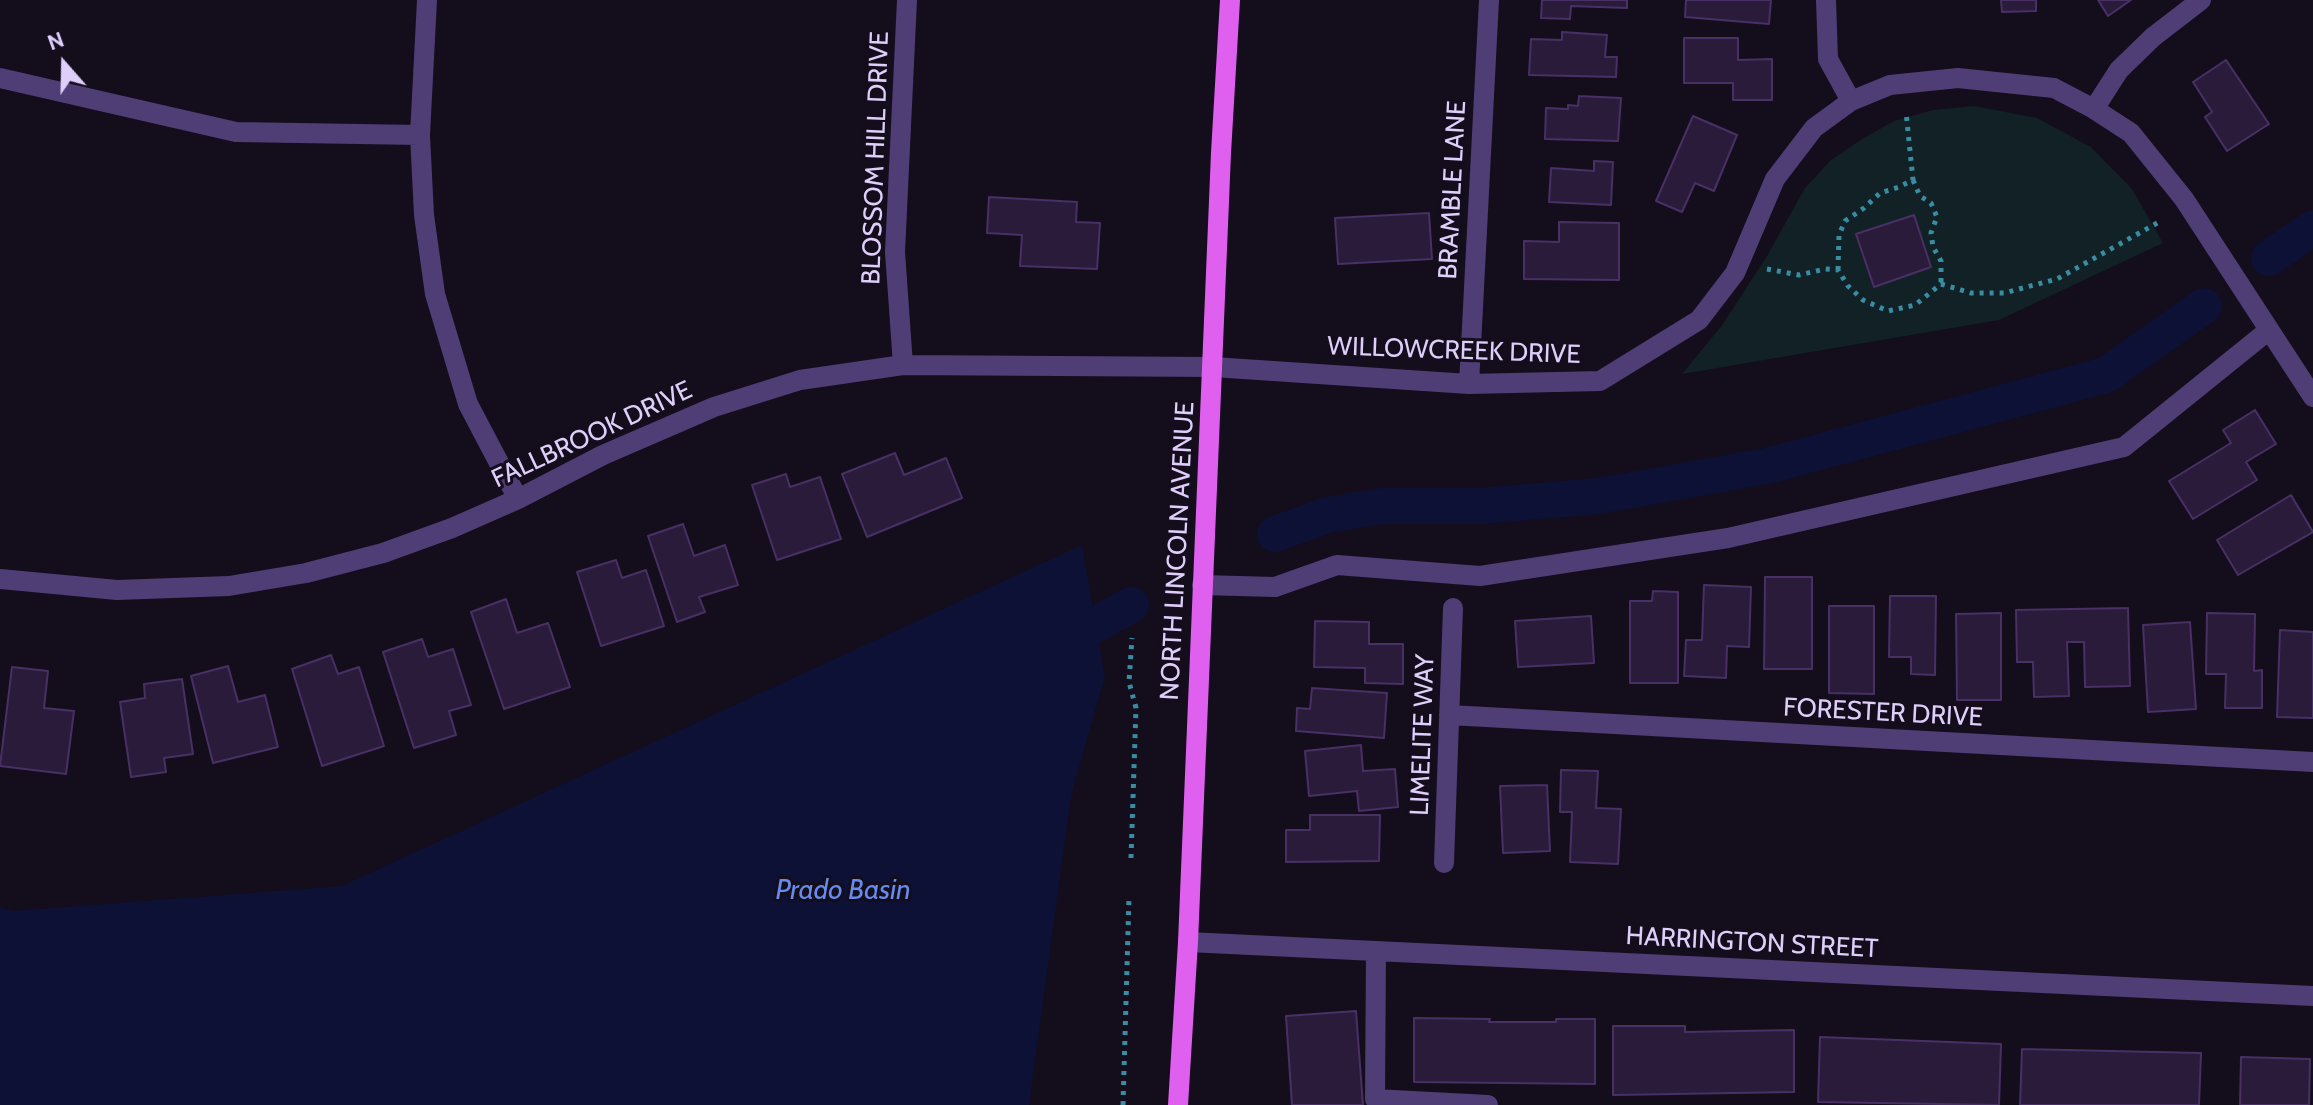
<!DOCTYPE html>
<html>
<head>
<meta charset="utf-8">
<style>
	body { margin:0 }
	#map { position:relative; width:2313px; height:1105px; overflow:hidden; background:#140d1c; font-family:Cabin,sans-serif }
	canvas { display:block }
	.north { position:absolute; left:24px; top:24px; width:80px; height:80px; -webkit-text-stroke:6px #140d1c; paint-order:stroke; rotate:340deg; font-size:22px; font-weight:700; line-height:32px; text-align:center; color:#decefa }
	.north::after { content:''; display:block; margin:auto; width:28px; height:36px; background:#decefa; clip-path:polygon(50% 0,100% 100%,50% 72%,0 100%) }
</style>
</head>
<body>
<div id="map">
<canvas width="2313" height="1105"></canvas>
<div class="north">N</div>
</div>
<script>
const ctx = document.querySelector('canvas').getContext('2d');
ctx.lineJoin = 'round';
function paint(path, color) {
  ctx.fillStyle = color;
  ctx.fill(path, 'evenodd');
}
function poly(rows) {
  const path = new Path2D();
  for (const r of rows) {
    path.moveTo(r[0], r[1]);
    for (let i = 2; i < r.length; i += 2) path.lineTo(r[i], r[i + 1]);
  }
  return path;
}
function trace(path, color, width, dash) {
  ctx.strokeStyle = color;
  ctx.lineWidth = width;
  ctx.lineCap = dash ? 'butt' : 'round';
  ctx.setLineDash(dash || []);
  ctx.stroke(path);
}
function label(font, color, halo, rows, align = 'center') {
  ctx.font = font + ' Cabin,sans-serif';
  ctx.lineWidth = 6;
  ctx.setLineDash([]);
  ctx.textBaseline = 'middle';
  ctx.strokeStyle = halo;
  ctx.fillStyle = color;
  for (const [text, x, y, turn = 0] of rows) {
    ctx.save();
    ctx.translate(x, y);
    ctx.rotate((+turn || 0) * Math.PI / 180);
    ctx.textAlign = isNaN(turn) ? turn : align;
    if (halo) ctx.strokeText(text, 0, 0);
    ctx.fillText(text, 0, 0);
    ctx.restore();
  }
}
const green = poly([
	[1974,106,2037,118,2091,147,2132,189,2163,243,1999,320,1682,374,1723,324,1767,256,1805,188,1831,160,1862,139,1894,121,1933,110]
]);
const water = poly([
	[1082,545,1105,676,1071,796,1029,1105,0,1105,0,907,13,911,342,886]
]);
const canal = poly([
	[2269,258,2313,228],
	[1275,534,1328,515,1382,506,1481,506,1598,496,1767,466,2106,375,2204,306],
	[1052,649,1131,605]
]);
const building = poly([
	[1542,0,1627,0,1627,8,1571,6,1570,19,1541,18,1542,0],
	[1686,0,1771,0,1769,24,1685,17,1686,0],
	[2001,0,2036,0,2036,11,2002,12,2001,0],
	[2098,0,2131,0,2108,16,2098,0],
	[1562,32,1607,35,1605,57,1617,57,1616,77,1529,75,1531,39,1562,40,1562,32],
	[1684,38,1738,38,1738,60,1772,59,1772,100,1733,100,1733,83,1684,83,1684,38],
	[2226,60,2269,124,2227,151,2205,117,2212,112,2193,82,2226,60],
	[1579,96,1621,98,1618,141,1545,139,1546,108,1568,109,1568,105,1578,106,1579,96],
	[1693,116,1737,135,1714,191,1695,183,1682,212,1656,201,1693,116],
	[1594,161,1613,162,1611,205,1549,202,1551,168,1594,171,1594,161],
	[989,197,1077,202,1076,222,1100,223,1097,269,1020,266,1022,235,987,233,989,197],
	[1429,213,1432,259,1338,264,1335,218,1429,213],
	[1914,215,1931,267,1874,287,1856,234,1914,215],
	[1559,222,1619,223,1619,280,1524,279,1524,241,1559,242,1559,222],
	[2255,410,2276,444,2246,462,2257,480,2193,519,2169,481,2231,443,2223,430,2255,410],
	[895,453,904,475,946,458,962,498,867,537,842,474,895,453],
	[786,474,790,487,820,477,841,539,777,560,752,485,786,474],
	[2291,495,2313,532,2238,575,2217,540,2291,495],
	[683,524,694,556,725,545,738,585,699,597,705,612,677,622,648,536,683,524],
	[616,560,622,578,646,570,664,626,601,646,577,572,616,560],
	[1765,577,1812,577,1812,669,1764,669,1765,577],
	[1704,585,1751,587,1749,647,1727,646,1726,678,1684,676,1686,640,1702,640,1704,585],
	[1653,591,1678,592,1678,683,1630,683,1630,601,1652,601,1653,591],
	[1890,596,1936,596,1935,675,1911,674,1911,657,1889,657,1890,596],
	[506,599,517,633,548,623,570,687,504,709,471,612,506,599],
	[1829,606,1874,606,1874,694,1829,693,1829,606],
	[2128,608,2130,686,2085,687,2084,642,2067,642,2069,696,2034,697,2033,662,2017,662,2016,610,2128,608],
	[2001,613,2001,700,1957,700,1956,614,2001,613],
	[2207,613,2255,614,2254,671,2262,670,2262,708,2225,708,2226,674,2206,674,2207,613],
	[1591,616,1594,663,1518,667,1515,621,1591,616],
	[1315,621,1369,622,1369,644,1403,644,1403,684,1365,683,1365,668,1314,667,1315,621],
	[2190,622,2196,709,2148,712,2143,625,2190,622],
	[2280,630,2313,632,2313,718,2277,717,2280,630],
	[422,639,428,657,453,649,471,705,449,711,456,735,414,748,383,652,422,639],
	[331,655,338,674,359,667,384,746,322,766,292,669,331,655],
	[228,666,238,702,265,695,278,747,213,763,191,676,228,666],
	[12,667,48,671,44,708,74,711,66,774,0,766,12,667],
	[182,679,193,754,164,758,166,772,131,777,120,702,145,698,144,684,182,679],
	[1312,688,1387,693,1384,738,1296,731,1297,708,1310,709,1312,688],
	[1361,745,1363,771,1395,769,1398,807,1359,811,1357,791,1309,796,1305,751,1361,745],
	[1561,770,1598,771,1596,808,1621,809,1618,864,1570,862,1572,812,1560,812,1561,770],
	[1547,785,1550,851,1503,853,1500,786,1547,785],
	[1310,815,1380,815,1379,861,1286,862,1286,830,1310,830,1310,815],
	[1356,1011,1363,1105,1292,1105,1286,1016,1356,1011],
	[1414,1018,1490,1019,1489,1022,1556,1022,1556,1019,1595,1019,1595,1084,1414,1082,1414,1018],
	[1613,1026,1685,1026,1685,1032,1794,1030,1794,1092,1613,1095,1613,1026],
	[1820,1037,2001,1044,1999,1105,1818,1102,1820,1037],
	[2022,1049,2201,1053,2199,1105,2020,1105,2022,1049],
	[2241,1057,2310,1059,2309,1105,2240,1105,2241,1057]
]);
const path = poly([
	[1913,180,1920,196,1931,203,1937,217,1931,233,1933,247,1941,261,1941,284],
	[1767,269,1799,275,1825,269,1838,270,1848,286,1863,300,1888,311,1915,305,1941,284,1971,293,2004,293,2057,279,2159,222],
	[1838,270,1839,235,1845,221,1864,208,1880,193,1899,187,1913,180,1906,112],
	[1131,858,1136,708,1129,682,1132,638],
	[1123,1105,1129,898]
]);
const minor = poly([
	[427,0,420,135,424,215,435,294,468,404,518,499],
	[1826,0,1828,59,1851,101],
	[0,78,236,132,420,135],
	[2094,109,2119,70,2153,37,2201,0],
	[903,365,895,252,907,0],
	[1469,384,1489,0],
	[0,579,117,590,229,586,306,573,383,553,452,528,518,499,603,455,714,407,800,380,903,365,1213,367,1469,384,1600,381,1699,320,1735,273,1775,179,1814,128,1851,101,1890,85,1958,78,2054,88,2094,109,2131,133,2184,199,2313,397],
	[1202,585,1275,587,1337,565,1480,576,1728,538,2124,447,2269,330],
	[1449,715,2313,762],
	[1444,863,1453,608],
	[1188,942,2313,996],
	[1376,951,1375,1099,1488,1105]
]);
const major = poly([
	[1178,1105,1188,942,1221,153,1230,0]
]);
const streetNames = [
	["BLOSSOM HILL DRIVE",876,158,-88],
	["BRAMBLE LANE",1453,190,-87],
	["WILLOWCREEK DRIVE",1454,351,2],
	["FALLBROOK DRIVE",592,435,-25],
	["NORTH LINCOLN AVENUE",1178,551,-87],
	["FORESTER DRIVE",1883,713,3],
	["LIMELITE WAY",1423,735,-88],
	["HARRINGTON STREET",1752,943,3]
];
const waterNames = [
	["Prado Basin",843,891]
];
paint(green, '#112125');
paint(water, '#0d1135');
trace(canal, '#0d1135', 36);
paint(building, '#2a1b3b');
trace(building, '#483065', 2);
trace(path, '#398da3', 5, [4, 6]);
trace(minor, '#4f3d76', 20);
trace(major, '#df60ef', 20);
label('26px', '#decefa', '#140d1c', streetNames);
label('italic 28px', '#668bef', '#140d1c', waterNames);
</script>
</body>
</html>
